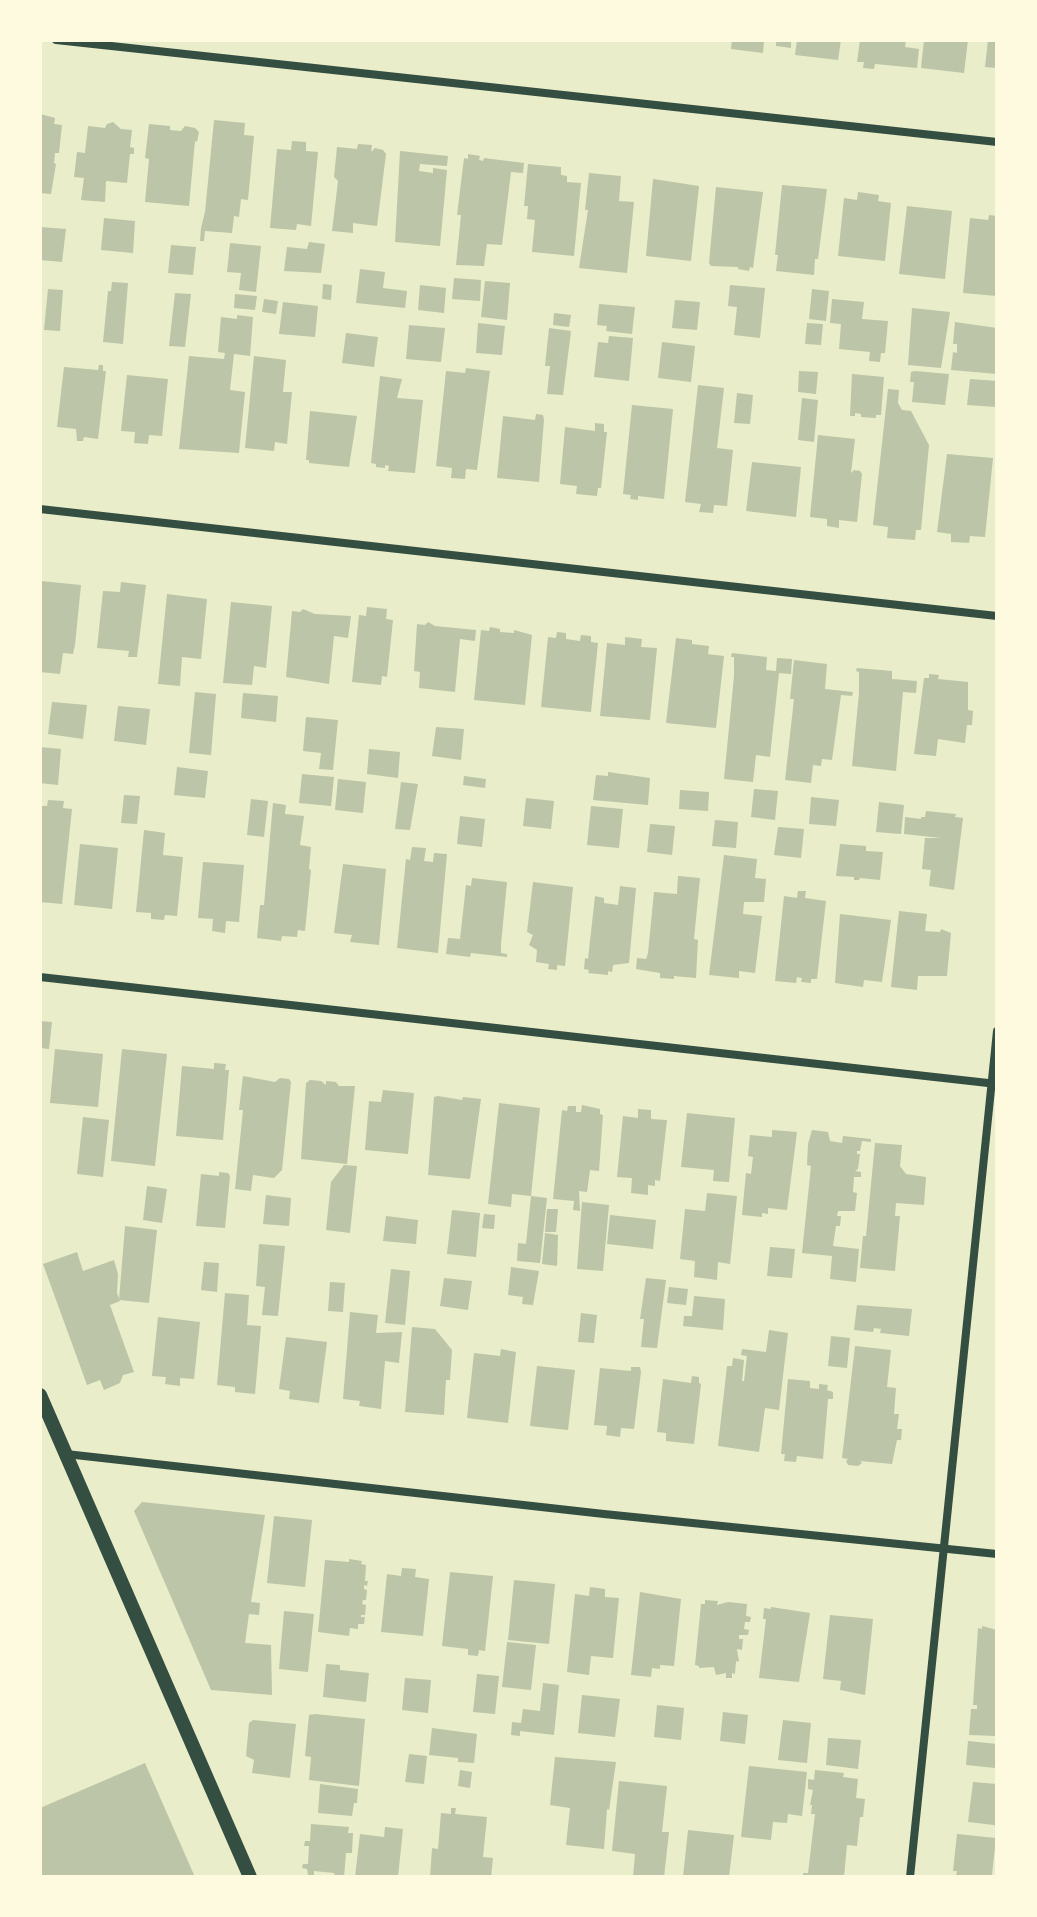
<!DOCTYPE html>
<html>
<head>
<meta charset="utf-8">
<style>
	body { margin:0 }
	#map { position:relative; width:1037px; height:1917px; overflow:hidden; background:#e9edc9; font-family:"PT Sans",sans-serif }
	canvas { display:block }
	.frame { position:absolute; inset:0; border:42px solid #fefae0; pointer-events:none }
</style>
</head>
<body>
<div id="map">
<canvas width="1037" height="1917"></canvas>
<div class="frame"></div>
</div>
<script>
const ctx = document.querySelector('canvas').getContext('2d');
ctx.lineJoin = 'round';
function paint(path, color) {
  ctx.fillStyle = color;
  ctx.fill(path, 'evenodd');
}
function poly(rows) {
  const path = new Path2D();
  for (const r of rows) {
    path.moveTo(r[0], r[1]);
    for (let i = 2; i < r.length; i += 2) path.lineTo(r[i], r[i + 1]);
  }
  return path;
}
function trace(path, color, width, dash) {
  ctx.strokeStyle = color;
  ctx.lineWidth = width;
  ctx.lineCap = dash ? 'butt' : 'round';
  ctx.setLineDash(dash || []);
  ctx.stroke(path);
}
const building = poly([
	[732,40,764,40,763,53,731,49],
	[776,40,791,40,791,48,776,46],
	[797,40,841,40,838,60,795,55],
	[860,40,906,40,905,47,919,49,917,68,875,64,874,69,863,68,864,62,857,62],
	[924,40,968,40,964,73,921,68],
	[988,40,997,40,997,68,985,67],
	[40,114,55,118,54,124,62,125,59,153,55,153,54,163,56,164,51,194,40,193],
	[214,120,245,123,244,135,254,136,248,200,241,199,239,217,234,216,232,233,205,231,204,241,200,241,201,228,205,212],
	[113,122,121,129,132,130,130,147,134,148,134,154,130,154,127,183,106,181,105,202,81,200,84,178,74,177,77,152,85,153,88,126,105,128,107,124],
	[149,124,170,126,170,130,181,131,185,126,195,128,199,132,197,142,195,141,189,206,145,202,149,159,145,158],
	[292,141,306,142,306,151,318,152,311,226,297,224,296,230,270,228,277,149,291,150],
	[358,144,372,145,371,152,375,148,383,150,386,154,377,226,353,223,353,233,332,231,338,181,334,177,337,147,357,149],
	[400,151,448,156,447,166,420,164,419,171,433,173,433,168,447,170,440,246,395,242],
	[468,154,480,156,479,160,483,161,484,158,524,163,523,173,511,172,502,245,487,244,484,266,456,265,461,215,457,215,464,158,468,159],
	[528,164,561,167,561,175,567,176,567,182,581,183,574,256,532,252,535,220,527,219,528,206,524,206],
	[589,173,621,176,619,201,634,202,627,273,579,268,588,210,585,210],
	[653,179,699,186,691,261,646,256],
	[782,185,827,189,818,259,815,259,814,275,776,271,778,255,775,255],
	[716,187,763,192,753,268,750,267,749,271,738,269,738,267,711,266,709,263],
	[858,192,879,195,878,201,891,203,885,261,838,256,844,198,857,200],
	[907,206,952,211,945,279,899,274],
	[989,215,997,216,997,296,963,293,970,218,988,220],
	[104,218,135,221,133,253,101,250],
	[40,227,66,229,62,262,40,260],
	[309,242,325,244,321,273,284,271,287,247,307,249],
	[230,243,261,246,256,292,239,290,241,273,227,272],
	[171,245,196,247,193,275,168,273],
	[360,269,385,272,383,288,407,291,405,308,356,303],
	[454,278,481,280,480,301,452,299],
	[485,281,510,283,507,320,481,317],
	[112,282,128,283,123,344,103,342,108,291,111,291],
	[323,284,332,285,331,300,322,299],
	[420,285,446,288,444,313,418,310],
	[730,285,765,288,760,338,734,335,737,307,728,306],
	[48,289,63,290,60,331,44,330],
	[812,289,829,291,826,321,809,319],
	[175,293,191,294,185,347,169,346],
	[235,294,257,296,255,310,234,308],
	[264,299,278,301,276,314,262,312],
	[832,299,864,302,862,319,888,321,885,353,881,353,880,362,869,361,870,352,839,349,841,324,830,323],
	[675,300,700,302,697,330,672,328],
	[283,302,318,306,315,337,279,334],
	[599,304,635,307,632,334,606,331,607,326,597,325],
	[912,308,950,312,941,368,908,365],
	[554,313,571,315,569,327,553,325],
	[237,315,253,317,250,356,234,354,230,390,245,392,239,453,179,449,189,356,224,359,225,353,218,352,221,317,237,319],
	[955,322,997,328,997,374,951,370,953,352,957,353,957,344,953,344],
	[478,323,505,326,502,355,476,353],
	[807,323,823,324,821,345,805,344],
	[409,325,445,328,441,362,406,359],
	[549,328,571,331,563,395,547,394,550,366,545,366],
	[346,333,378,337,374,367,342,363],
	[609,336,633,338,629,381,594,377,598,342,608,343],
	[662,342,695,346,691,382,658,378],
	[254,356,286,360,283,392,292,392,287,444,275,442,274,451,245,448],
	[99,365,103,365,103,371,106,371,98,439,84,437,83,441,77,441,76,429,57,427,64,367,98,370],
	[466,368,490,371,477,470,466,469,465,479,451,478,452,468,436,466,446,371,465,373],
	[799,371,818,372,816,394,798,392],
	[915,371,949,374,945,405,912,402,914,382,910,382,911,372],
	[852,374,884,377,881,415,876,415,876,418,861,417,861,414,855,413,855,416,850,416],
	[127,375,168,379,162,436,149,435,148,444,134,443,135,432,121,431],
	[380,376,402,379,397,398,423,400,415,473,388,471,389,466,385,465,385,468,376,467,376,464,371,463],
	[970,379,997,381,996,407,967,405],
	[698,385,724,388,717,448,733,450,727,506,714,505,713,513,699,512,701,504,685,502],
	[888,389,899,390,898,403,902,410,911,411,929,445,921,530,916,530,915,540,887,538,888,527,873,525],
	[737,393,753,395,750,424,734,423],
	[802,398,818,400,814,442,798,440],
	[632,405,673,409,664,499,638,496,638,500,630,499,631,495,623,494],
	[310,411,357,416,349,467,309,463,309,460,306,460],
	[536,414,543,415,544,420,539,482,497,478,503,416,535,420],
	[595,423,604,424,604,432,607,432,601,488,598,488,597,496,576,494,577,486,560,484,565,427,595,431],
	[818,435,855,439,851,473,854,470,860,471,862,474,857,522,839,520,839,528,827,526,827,519,810,517],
	[947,454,993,458,985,537,970,536,969,543,951,542,951,534,937,532],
	[752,462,801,467,796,517,746,511],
	[41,581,81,585,75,645,73,654,63,653,60,674,40,672],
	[121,582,146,585,137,657,128,657,129,651,97,648,103,591,120,592],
	[167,594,207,599,201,659,182,657,180,686,158,684],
	[231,602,272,606,266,668,254,666,252,685,223,683],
	[367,607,387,609,386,619,393,620,387,677,382,676,381,685,352,682,359,615,366,616],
	[303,609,315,614,351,616,348,638,334,636,329,684,286,677,292,611,300,612],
	[428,622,435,626,476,630,475,641,460,639,455,692,419,688,420,672,414,671,417,624,425,625],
	[490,627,500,629,500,632,514,633,514,630,532,635,525,705,474,700,481,630,489,631],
	[557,632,566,633,566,639,580,641,581,635,591,636,591,642,598,643,591,712,541,707,548,637,556,638],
	[625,637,642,639,641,647,657,648,650,720,600,716,607,643,625,645],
	[676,638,692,640,692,644,709,646,708,654,724,656,716,728,666,723],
	[732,653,767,657,766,670,776,671,777,658,792,659,791,674,779,673,770,757,756,755,753,782,724,779,734,676,734,657,731,657],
	[794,660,827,664,825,689,853,692,852,696,841,695,832,760,822,759,821,766,813,765,811,783,785,780,794,699,790,699],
	[857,668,892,671,892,679,917,681,916,693,903,692,896,771,852,766,859,693,859,672,856,671],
	[929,674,939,675,938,679,968,682,968,710,973,711,972,725,967,725,965,743,938,739,936,756,914,754,924,678,929,678],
	[195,692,216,694,211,755,189,753],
	[243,693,278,696,276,722,241,718],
	[52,702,87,705,83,739,48,734],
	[118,706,150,709,146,745,114,741],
	[306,717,338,720,333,770,319,769,321,753,303,751],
	[436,727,464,729,461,760,432,756],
	[40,747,61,749,58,785,40,783],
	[369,749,400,752,398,778,367,774],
	[177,767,208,771,205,798,174,795],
	[608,772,650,778,648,805,593,800,596,775,608,776],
	[302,774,334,777,331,806,299,803],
	[464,776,486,779,485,788,463,785],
	[338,779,366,782,363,813,335,810],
	[401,782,418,784,410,830,395,829],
	[754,789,778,791,775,820,751,817],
	[680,790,709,792,708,811,679,809],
	[124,795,140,796,137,824,121,823],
	[811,797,839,800,836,826,809,824],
	[526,798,554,801,551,829,523,826],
	[251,799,268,801,264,837,247,835],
	[48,800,64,801,63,808,72,809,62,904,40,902,40,806,47,806],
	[879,802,904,805,901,834,876,832],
	[273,803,286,805,285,814,304,816,300,845,311,847,309,869,311,870,305,931,298,930,297,937,282,936,281,941,257,938,260,905,264,905],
	[591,806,623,809,619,848,587,845],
	[926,811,956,814,955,817,963,818,954,890,929,886,931,870,922,869,925,838,941,838,904,834,905,817,921,819,921,817,925,817],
	[460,816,485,819,482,847,457,844],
	[715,820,738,822,736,848,712,846],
	[650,824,675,826,672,855,647,852],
	[778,827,804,829,801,858,774,855],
	[144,830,165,833,163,855,183,857,177,916,165,915,164,920,151,919,151,913,136,912],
	[80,844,118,848,112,909,74,905],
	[840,844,866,846,866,851,883,852,880,880,860,878,859,880,854,880,854,877,836,876],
	[412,847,426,848,424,861,433,862,434,853,447,854,438,953,397,948,406,859,410,860],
	[724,855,757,859,755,878,766,879,764,902,744,902,743,914,762,916,755,973,739,971,739,978,709,975],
	[203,862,244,865,239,922,226,921,225,933,212,931,213,919,198,918],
	[343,864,386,869,379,945,350,942,352,935,334,933],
	[678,876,700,878,694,939,698,940,696,978,674,976,674,979,660,978,660,973,636,969,637,958,646,959,648,953,654,892,677,894],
	[472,878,507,882,501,944,501,953,507,954,507,957,471,953,470,957,446,954,448,938,460,939,466,885,471,886],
	[533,882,573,887,565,966,557,965,557,970,548,969,549,964,536,962,537,950,529,945,533,935,527,932],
	[620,886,636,888,629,963,613,965,612,972,608,971,608,975,588,973,589,970,584,969,585,958,588,959,595,896,604,898,604,903,618,905],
	[798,891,806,891,805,898,826,901,817,979,811,979,811,983,801,982,802,978,797,977,796,983,775,981,784,896,797,898],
	[899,911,927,914,925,931,940,932,941,929,951,933,947,976,918,976,917,990,891,987],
	[840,914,891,920,882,982,864,980,863,987,835,983],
	[40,1021,52,1022,49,1049,40,1048],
	[55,1049,103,1054,98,1107,50,1103],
	[122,1049,167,1054,155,1166,111,1161],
	[214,1063,226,1064,225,1070,229,1070,223,1140,176,1136,182,1066,214,1069],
	[243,1076,275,1082,280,1078,289,1079,291,1082,282,1170,274,1178,253,1175,251,1191,235,1189,243,1110,239,1110],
	[310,1080,321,1081,326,1085,326,1081,336,1082,339,1086,355,1086,347,1164,301,1159,306,1083],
	[383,1090,414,1093,408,1154,365,1150,369,1101,381,1102],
	[438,1096,462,1100,463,1097,481,1099,470,1179,428,1175,434,1097],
	[499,1103,540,1108,531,1196,512,1194,511,1207,488,1204],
	[582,1105,600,1109,600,1114,603,1115,599,1171,590,1170,587,1192,579,1191,580,1211,573,1210,574,1201,553,1199,562,1110,567,1111,568,1106,576,1106,576,1112,581,1112],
	[638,1109,651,1110,651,1119,667,1120,660,1181,655,1180,655,1186,648,1185,648,1195,631,1193,632,1178,617,1177,623,1116,638,1118],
	[687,1113,735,1118,729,1182,713,1181,714,1170,681,1167],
	[83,1117,109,1120,103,1177,77,1174],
	[772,1130,797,1132,787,1210,768,1208,768,1214,762,1213,762,1217,742,1215,746,1173,751,1174,753,1157,748,1156,750,1135,772,1137],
	[812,1130,828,1132,830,1141,842,1143,843,1136,871,1139,871,1142,862,1141,860,1151,857,1151,857,1154,860,1154,858,1169,855,1171,861,1172,861,1177,854,1177,853,1192,857,1193,855,1211,838,1211,837,1216,841,1216,840,1226,836,1226,833,1246,859,1249,856,1282,830,1279,832,1256,802,1253,811,1166,807,1165,808,1144],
	[875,1143,902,1145,900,1166,906,1174,926,1177,924,1205,896,1203,895,1216,900,1216,895,1271,860,1268,863,1236,866,1236],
	[344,1165,357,1166,350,1233,326,1230,331,1182],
	[219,1172,228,1173,230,1176,225,1228,196,1226,201,1174,219,1176],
	[147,1186,167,1189,162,1223,143,1220],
	[707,1193,737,1196,730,1264,718,1262,717,1280,694,1277,695,1261,680,1259,685,1209,705,1211],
	[266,1195,291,1198,289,1226,263,1224],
	[531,1196,547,1198,540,1263,517,1261,518,1243,526,1244],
	[582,1202,609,1205,603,1271,577,1269],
	[547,1209,558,1209,556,1232,545,1232],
	[452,1210,480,1213,476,1257,447,1254],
	[484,1214,495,1215,494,1229,482,1228],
	[610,1215,656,1220,653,1249,607,1244],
	[386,1216,418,1220,416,1244,383,1241],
	[125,1226,157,1230,149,1303,119,1300],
	[545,1233,558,1235,557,1266,542,1264],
	[259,1244,285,1246,278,1316,262,1315,265,1287,256,1286],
	[770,1247,795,1249,792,1278,767,1276],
	[77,1252,83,1271,114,1260,118,1274,117,1293,120,1301,110,1305,134,1372,123,1375,120,1383,104,1390,100,1380,87,1385,43,1264],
	[204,1262,219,1263,217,1292,201,1290],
	[511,1267,539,1271,533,1305,522,1304,523,1297,508,1295],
	[391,1269,410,1271,405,1325,385,1323],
	[444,1278,472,1281,468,1310,440,1306],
	[646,1278,666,1280,657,1348,641,1347,644,1319,640,1319],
	[330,1282,345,1283,343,1312,328,1311],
	[669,1287,688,1289,686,1305,667,1303],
	[225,1293,249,1295,247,1325,261,1326,255,1394,235,1392,235,1387,217,1385],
	[694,1296,725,1299,723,1330,683,1326,684,1316,692,1316],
	[857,1305,912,1309,909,1336,880,1333,881,1329,874,1328,873,1332,854,1330],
	[350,1312,378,1315,376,1333,402,1332,399,1363,385,1361,381,1409,359,1406,360,1401,343,1399],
	[581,1313,597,1315,594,1343,578,1342],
	[158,1317,200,1322,194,1379,180,1378,180,1386,165,1384,166,1377,152,1376],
	[412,1327,435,1329,452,1350,450,1380,446,1380,444,1415,405,1412],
	[769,1330,788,1333,779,1410,765,1408,759,1452,718,1446,727,1366,732,1366,733,1358,744,1360,742,1381,744,1381,747,1356,741,1355,742,1349,766,1352],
	[831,1336,850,1338,847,1368,828,1366],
	[286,1337,327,1342,319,1403,289,1399,290,1391,279,1389],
	[855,1346,891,1350,887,1387,896,1388,894,1414,899,1414,897,1429,902,1429,901,1440,897,1440,892,1464,860,1461,862,1463,858,1466,848,1465,846,1461,848,1459,842,1458],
	[501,1349,516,1352,508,1423,467,1418,474,1353,500,1356],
	[537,1366,575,1370,568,1430,530,1426],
	[631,1367,640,1367,641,1372,634,1429,621,1428,620,1437,606,1435,607,1426,594,1425,600,1368,631,1371],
	[692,1376,699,1377,699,1383,701,1384,694,1444,666,1441,666,1433,657,1432,663,1379,691,1383],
	[788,1379,810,1381,810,1388,819,1389,819,1384,828,1385,827,1390,833,1392,833,1399,828,1399,823,1459,797,1456,796,1462,784,1461,785,1454,781,1454],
	[142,1502,265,1515,251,1602,260,1603,259,1615,249,1614,245,1643,271,1645,272,1695,211,1690,134,1511],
	[274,1516,312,1520,305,1587,267,1583],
	[349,1559,362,1561,361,1564,366,1565,365,1581,368,1581,367,1586,364,1585,364,1589,367,1590,366,1600,363,1600,362,1604,366,1605,365,1615,361,1615,361,1617,365,1617,364,1624,358,1624,358,1629,350,1628,349,1636,318,1632,325,1560,349,1562],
	[402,1568,416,1569,415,1577,429,1579,423,1636,381,1632,387,1574,401,1576],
	[450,1572,493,1576,485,1651,479,1650,478,1656,468,1655,468,1649,442,1646],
	[514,1580,555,1584,549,1644,508,1640],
	[590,1587,605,1589,605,1597,619,1598,613,1658,591,1656,589,1675,567,1672,575,1594,589,1596],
	[640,1592,681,1599,674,1666,660,1665,660,1669,652,1668,651,1677,631,1675],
	[705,1600,718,1601,717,1605,728,1602,747,1604,746,1616,751,1617,750,1622,745,1622,744,1629,749,1630,748,1635,739,1635,739,1639,743,1639,742,1650,737,1649,739,1662,736,1661,735,1674,732,1673,732,1678,726,1678,726,1673,716,1675,714,1667,699,1668,699,1666,695,1665,701,1604,705,1604],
	[771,1607,810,1613,799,1682,759,1678,766,1619,763,1619,764,1608,771,1609],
	[284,1611,314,1614,308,1672,279,1669],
	[830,1615,873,1619,865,1695,840,1690,841,1681,823,1679],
	[982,1626,997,1630,997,1736,969,1735,971,1709,977,1709,977,1705,973,1705,978,1628,982,1629],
	[507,1642,536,1645,531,1690,502,1687],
	[326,1664,340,1665,340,1670,369,1673,366,1702,323,1697],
	[477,1674,499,1676,495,1714,473,1712],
	[405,1678,431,1680,428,1713,402,1710],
	[543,1683,559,1685,554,1735,520,1731,520,1736,511,1735,512,1722,521,1723,523,1709,540,1711],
	[582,1695,620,1699,615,1737,578,1733],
	[657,1705,684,1708,681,1740,654,1737],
	[723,1712,748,1715,745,1744,720,1741],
	[315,1714,365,1719,359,1786,309,1780,311,1757,305,1756,309,1715],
	[253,1720,296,1724,290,1778,252,1773,254,1760,246,1756,249,1723],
	[783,1720,811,1723,807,1763,778,1760],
	[432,1728,477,1734,474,1763,458,1762,458,1758,429,1755],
	[828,1738,861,1740,858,1769,826,1765],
	[968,1741,997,1744,995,1768,966,1765],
	[409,1754,427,1756,424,1784,405,1782],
	[555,1757,616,1762,609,1810,607,1809,604,1849,566,1845,570,1808,550,1805],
	[145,1763,194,1875,189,1877,40,1877,40,1808],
	[749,1766,807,1772,802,1816,788,1814,787,1823,773,1822,771,1840,741,1837],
	[460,1770,472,1772,470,1788,458,1786],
	[815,1770,844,1773,843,1777,858,1779,856,1798,865,1799,863,1817,860,1817,857,1846,847,1845,844,1877,803,1877,803,1873,808,1873,815,1814,811,1814,812,1805,810,1805,813,1790,808,1789,808,1779,814,1780],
	[619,1781,667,1786,662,1832,669,1832,664,1877,633,1877,635,1854,612,1851],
	[973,1782,997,1784,997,1828,994,1825,968,1822],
	[320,1784,358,1789,357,1803,354,1803,352,1816,318,1813],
	[451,1808,456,1808,455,1814,487,1817,483,1857,493,1858,491,1877,430,1877,432,1848,438,1849,441,1813,451,1814],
	[311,1824,349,1827,348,1833,353,1833,352,1853,346,1853,344,1877,335,1877,334,1873,314,1871,314,1875,308,1875,307,1869,302,1868,303,1864,308,1864,309,1846,304,1846,305,1841,310,1841],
	[385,1827,403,1829,398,1877,355,1877,360,1834,384,1837],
	[688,1830,734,1835,729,1877,683,1877],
	[957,1834,996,1838,992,1875,956,1877,957,1871,953,1871]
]);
const minor = poly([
	[56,40,997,142],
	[40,509,997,616],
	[40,977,997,1084],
	[66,1454,604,1514,997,1554],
	[910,1877,997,1031]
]);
const tertiary = poly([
	[40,1395,250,1877]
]);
paint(building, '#bcc5a7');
trace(minor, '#344e41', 8);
trace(tertiary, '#344e41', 14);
</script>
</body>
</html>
